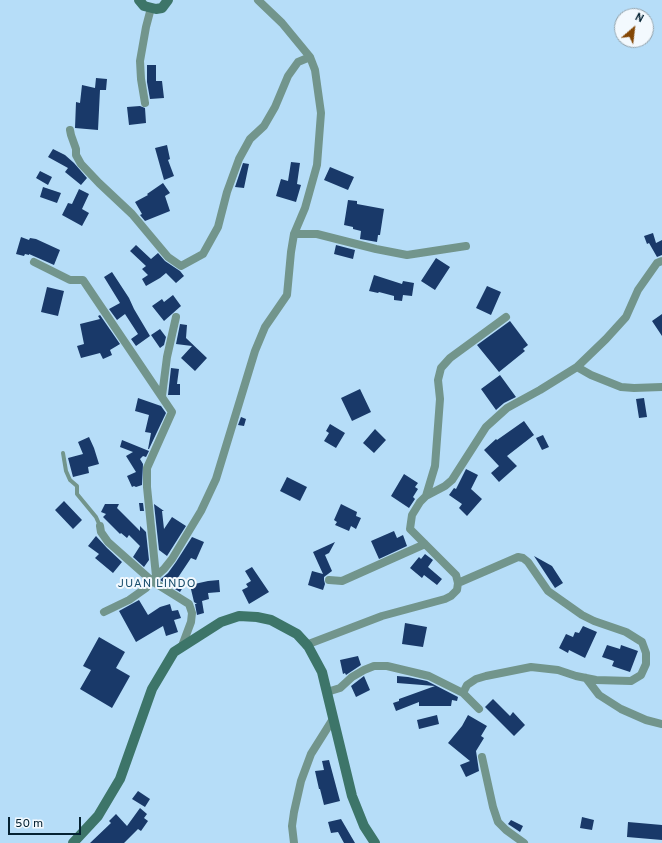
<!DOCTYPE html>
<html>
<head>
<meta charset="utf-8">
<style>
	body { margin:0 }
	#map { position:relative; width:662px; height:843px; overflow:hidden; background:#b6ddf8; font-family:Overpass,sans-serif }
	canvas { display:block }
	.north { position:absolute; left:614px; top:8px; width:40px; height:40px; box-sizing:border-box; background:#f3f9fe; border:1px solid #94a3ac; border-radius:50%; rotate:28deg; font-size:11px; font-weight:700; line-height:16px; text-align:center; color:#052232 }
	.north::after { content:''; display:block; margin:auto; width:14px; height:18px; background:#844705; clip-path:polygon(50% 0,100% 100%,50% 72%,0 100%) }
	.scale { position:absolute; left:8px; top:817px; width:73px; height:18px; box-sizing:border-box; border:2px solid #052232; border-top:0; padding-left:5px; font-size:12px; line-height:14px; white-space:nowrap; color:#052232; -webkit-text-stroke:3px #f3f9fe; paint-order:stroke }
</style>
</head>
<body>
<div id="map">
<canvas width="662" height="843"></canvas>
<div class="north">N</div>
<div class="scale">50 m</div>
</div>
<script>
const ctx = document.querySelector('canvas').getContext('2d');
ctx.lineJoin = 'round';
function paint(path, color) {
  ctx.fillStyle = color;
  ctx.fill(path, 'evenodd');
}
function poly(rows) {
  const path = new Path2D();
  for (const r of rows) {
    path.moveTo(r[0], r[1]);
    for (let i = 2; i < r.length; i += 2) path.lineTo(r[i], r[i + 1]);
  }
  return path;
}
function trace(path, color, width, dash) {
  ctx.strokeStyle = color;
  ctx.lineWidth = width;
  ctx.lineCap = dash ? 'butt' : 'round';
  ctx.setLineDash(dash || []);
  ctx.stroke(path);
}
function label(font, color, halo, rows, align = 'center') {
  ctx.font = font + ' Overpass,sans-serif';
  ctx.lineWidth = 4;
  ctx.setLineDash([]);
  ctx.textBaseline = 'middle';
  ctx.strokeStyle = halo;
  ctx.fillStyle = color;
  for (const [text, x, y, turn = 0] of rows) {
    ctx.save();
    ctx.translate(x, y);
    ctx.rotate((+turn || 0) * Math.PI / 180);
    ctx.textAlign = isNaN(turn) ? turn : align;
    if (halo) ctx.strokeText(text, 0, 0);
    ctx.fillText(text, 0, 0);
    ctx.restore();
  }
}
const building = poly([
	[147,65,156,65,156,81,162,81,164,98,150,99,147,82],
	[96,78,107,79,106,90,100,90,98,130,75,128,76,102,80,103,82,85,95,88],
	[140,106,145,108,146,123,129,125,127,107],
	[167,145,170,159,168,160,174,176,164,180,155,148],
	[53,149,65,155,74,163,87,178,81,185,65,172,68,168,48,157],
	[291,162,300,163,297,184,301,185,296,202,276,196,281,179,288,181],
	[243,163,249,164,244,188,235,187],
	[330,167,354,177,348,190,324,180],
	[40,171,52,177,48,185,36,178],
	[163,183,170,193,165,196,170,211,145,221,140,215,142,214,135,202,148,195,147,194],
	[43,187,61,193,57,203,40,197],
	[79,189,89,194,82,209,89,213,82,226,62,215,68,203,72,204],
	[348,200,357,201,357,204,384,209,380,235,378,235,377,242,360,239,361,231,353,229,353,227,344,225],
	[653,233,656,243,662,240,662,255,657,257,649,243,647,244,644,236],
	[21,237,29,240,30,238,36,239,60,250,54,265,29,254,29,255,25,254,24,256,16,254],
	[136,245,151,259,158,253,165,261,180,271,184,276,176,283,166,273,160,278,146,286,142,279,148,275,142,269,146,266,130,251],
	[336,245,355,250,353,259,334,254],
	[436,258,450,267,435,290,421,281],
	[112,272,129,298,134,309,150,336,136,346,131,339,138,334,125,314,117,320,109,309,120,303,104,277],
	[374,275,402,284,403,281,414,283,412,296,403,295,402,301,394,300,394,296,379,292,378,293,369,291],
	[487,286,501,292,491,315,476,308],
	[47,287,64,291,58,316,41,312],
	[173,295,181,306,164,321,152,306,162,299,164,302],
	[662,314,662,336,652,321],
	[100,315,120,344,110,350,112,355,103,359,100,353,81,358,77,346,84,344,80,324,100,319,98,316],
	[510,321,528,345,523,349,525,351,499,372,477,345],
	[180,324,187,325,186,338,207,358,195,371,181,358,192,346,176,344],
	[160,329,166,337,164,345,160,348,151,335],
	[171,368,179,369,177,384,180,384,180,395,168,395],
	[500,375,516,397,504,403,496,410,481,389],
	[360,389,371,412,352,421,341,398],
	[138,398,161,406,166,413,149,449,148,449,151,433,145,432,149,415,135,411],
	[644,398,647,417,639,418,636,399],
	[241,417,246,419,244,426,238,425],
	[524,421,534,435,507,456,517,466,499,482,491,473,499,466,484,450,496,439,497,440],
	[330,424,345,433,336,448,324,441,329,433,326,431],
	[375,429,386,440,374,453,363,443],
	[543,435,549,447,542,450,536,438],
	[89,437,94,448,99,464,88,467,89,473,73,477,68,458,83,454,78,442],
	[122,440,149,451,146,457,143,456,140,459,143,464,142,485,136,487,134,486,132,487,127,476,136,472,126,456,133,452,120,447],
	[466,469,478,475,471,489,482,499,467,516,459,508,462,504,449,495,454,488,456,489],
	[404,474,418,483,415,487,418,489,413,497,415,499,409,508,391,496],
	[287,477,307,487,300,501,280,491],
	[64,501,82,520,73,529,55,510],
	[139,503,143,503,144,511,140,511],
	[105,504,119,504,117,508,140,531,140,526,146,532,149,560,144,567,133,557,140,546,129,535,127,538,121,533,120,534,103,517,106,514,101,512],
	[154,504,164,511,162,511,164,529,172,517,186,526,167,556,159,550],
	[341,504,357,512,356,516,361,518,356,529,351,526,349,531,335,525,337,522,334,520],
	[394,531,397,538,403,535,407,546,379,559,371,541],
	[96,536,107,548,122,562,113,573,95,558,99,554,88,546],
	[192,537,204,542,196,560,191,558,177,579,185,584,180,592,160,580,168,573,176,562],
	[335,542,329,553,325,555,332,571,324,577,324,580,325,584,323,590,308,585,312,571,323,574,313,552],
	[425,554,433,560,428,567,442,579,437,585,424,575,422,578,410,568,419,557,421,559],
	[534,556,552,566,563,583,555,588],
	[252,567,269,592,249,604,242,590,248,587,246,584,251,581,245,571],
	[219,580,220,592,208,593,209,599,202,601,204,613,197,615,195,604,197,604,194,602,190,585,208,581],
	[139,600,148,615,160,607,170,604,172,611,178,610,181,618,174,620,178,632,166,636,163,626,136,642,119,611],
	[405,623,427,627,423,647,402,644],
	[583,626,597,632,585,658,569,650,568,653,559,648,566,634,573,637,575,632,579,633],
	[99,637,125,652,116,668,130,676,112,708,80,689,91,670,83,666],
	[607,645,620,649,621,645,638,651,630,672,612,666,614,661,602,657],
	[358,656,361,665,346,675,345,673,343,674,340,660],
	[364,676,370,690,356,697,351,686],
	[397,676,408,677,427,681,458,697,457,701,452,700,451,706,419,706,419,702,396,711,393,703,399,701,399,699,435,686,397,683],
	[493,699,510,716,513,712,525,725,514,736,485,707],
	[437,715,439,724,419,729,417,720],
	[468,715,487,726,481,736,484,738,476,751,479,771,466,777,460,765,470,761,448,743,462,726],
	[329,760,340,801,324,805,320,789,319,789,315,771,324,770,322,761],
	[138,791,150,799,145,807,132,799],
	[140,808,147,814,144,818,148,821,141,831,138,829,124,843,90,843,111,823,109,821,116,814,127,826],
	[582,817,594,820,592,830,580,828],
	[341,819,355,843,344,843,338,832,331,833,328,822],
	[511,820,523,826,520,832,508,824],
	[628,822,662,825,662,840,627,837]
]);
const lane = poly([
	[63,453,66,471,70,480,77,486,77,494,96,517,100,526]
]);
const street = poly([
	[258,0,282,23,310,57],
	[145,103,141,79,140,61,146,27,151,8],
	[70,130,71,135,76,149,76,155,81,164,99,183,132,214,168,257,181,266,203,254,218,227,227,192,239,159,250,139,264,126,275,107,288,76,298,62,310,57,315,70,321,113,317,165,305,208,294,234,291,252,287,295,265,327,255,351,216,479,201,511,172,559,164,569,156,576],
	[294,234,317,234,376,249,407,255,466,246],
	[34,262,70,280,83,280,172,412,147,468,147,487,156,576,146,588,129,600,104,612],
	[577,367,591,375,621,387,634,388,662,387],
	[162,396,167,357,176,317],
	[426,496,435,466,440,399,438,380,441,368,450,358,506,317],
	[100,526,101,532,108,542,152,581,189,604,192,613,191,622,182,646],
	[329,580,342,581,425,544],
	[458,583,518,557,523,558,528,562,548,591,582,615,594,621,626,632,642,642,646,653,646,664,641,675,631,681,596,680,576,676,558,670,531,667,486,676,476,679,467,685,463,693],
	[306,645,382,616,445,599,451,596,457,590,458,583,456,575,410,529,412,515,420,502,426,496,445,486,452,480,486,427,507,408,540,390,577,367,606,339,626,317,638,290,657,263,662,261],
	[586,678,599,695,621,709,646,720,662,724],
	[327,692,340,688,352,677,364,670,374,666,387,666,429,676,463,693,479,709],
	[482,757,493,807,498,822,506,830,524,843],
	[294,843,292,826,294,812,301,781,311,754,333,719]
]);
const secondary = poly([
	[139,0,144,6,156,9,162,8,168,0],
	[73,843,98,816,120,779,152,689,174,652,221,622,239,616,257,617,271,620,297,634,308,646,322,672,352,796,364,826,375,843]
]);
const quarterNames = [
	["JUAN LINDO",157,585]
];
paint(building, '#193969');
trace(lane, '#72958c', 4);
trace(street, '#72958c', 8);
trace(secondary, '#3d7569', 10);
ctx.letterSpacing = '1px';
label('12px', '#1b4f6d', '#f3f9fe', quarterNames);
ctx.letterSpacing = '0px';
</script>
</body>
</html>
